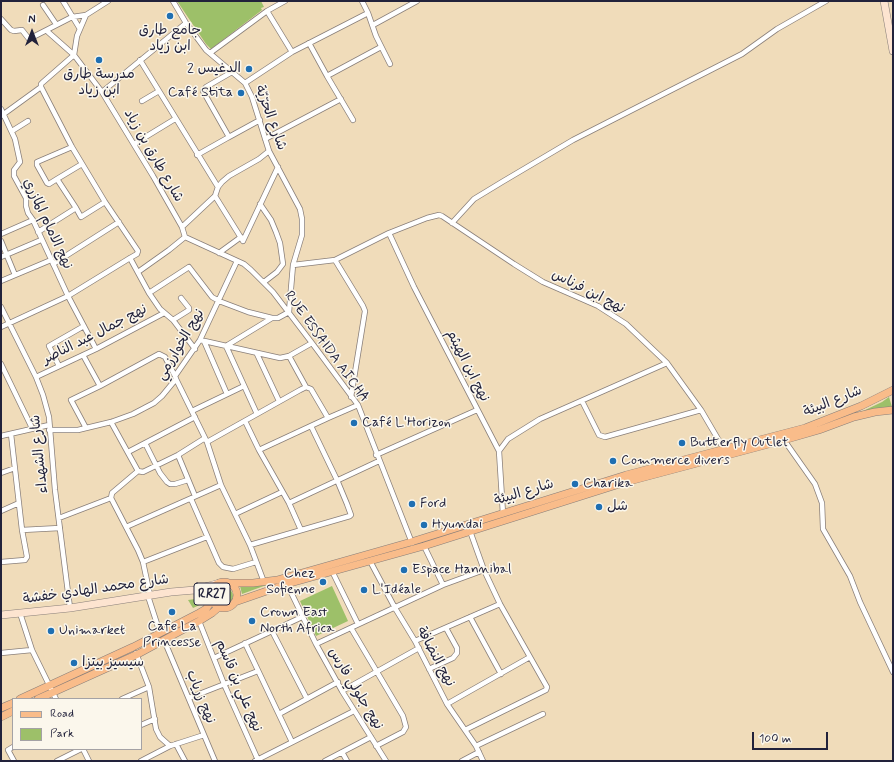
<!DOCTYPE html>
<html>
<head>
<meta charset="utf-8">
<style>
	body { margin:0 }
	#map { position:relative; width:894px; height:762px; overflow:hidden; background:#f0dcba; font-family:Mynerve,sans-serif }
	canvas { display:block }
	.frame { position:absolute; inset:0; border:2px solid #22223b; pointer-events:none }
	.legend { position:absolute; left:12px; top:698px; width:130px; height:52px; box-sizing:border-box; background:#fbf7ec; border:1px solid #a4a2a5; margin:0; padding:5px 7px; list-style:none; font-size:12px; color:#22223b }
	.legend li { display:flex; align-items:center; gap:8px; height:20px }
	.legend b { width:20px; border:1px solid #a4a2a5 }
	.north { position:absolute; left:12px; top:12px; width:40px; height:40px; -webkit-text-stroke:3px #fbf7ec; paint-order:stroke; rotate:0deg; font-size:11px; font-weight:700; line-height:16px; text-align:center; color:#22223b }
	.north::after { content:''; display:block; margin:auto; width:14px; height:18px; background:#22223b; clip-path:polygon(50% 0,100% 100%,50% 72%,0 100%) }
	.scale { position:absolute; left:752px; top:732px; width:76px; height:18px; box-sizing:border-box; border:2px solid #22223b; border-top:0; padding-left:5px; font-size:12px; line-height:14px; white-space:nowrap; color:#22223b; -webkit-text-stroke:3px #fbf7ec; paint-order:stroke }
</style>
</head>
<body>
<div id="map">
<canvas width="894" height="762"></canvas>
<div class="frame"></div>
<ul class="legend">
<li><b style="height:5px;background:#f9bc8a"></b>Road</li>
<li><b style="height:11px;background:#9dc069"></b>Park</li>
</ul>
<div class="north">N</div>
<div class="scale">100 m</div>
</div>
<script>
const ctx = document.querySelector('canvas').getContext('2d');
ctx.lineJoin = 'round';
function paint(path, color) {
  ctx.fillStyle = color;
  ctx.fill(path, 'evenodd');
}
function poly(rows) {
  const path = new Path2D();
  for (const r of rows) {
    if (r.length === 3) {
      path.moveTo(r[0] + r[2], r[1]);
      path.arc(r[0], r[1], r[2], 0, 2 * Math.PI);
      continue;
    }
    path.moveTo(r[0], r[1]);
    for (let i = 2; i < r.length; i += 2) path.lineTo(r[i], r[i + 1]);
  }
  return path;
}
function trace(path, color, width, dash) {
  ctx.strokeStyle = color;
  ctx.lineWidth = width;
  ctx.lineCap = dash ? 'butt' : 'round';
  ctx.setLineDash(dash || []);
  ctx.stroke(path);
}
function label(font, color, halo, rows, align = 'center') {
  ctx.font = font + ' Mynerve,"Playpen Sans Arabic",sans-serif';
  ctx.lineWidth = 3;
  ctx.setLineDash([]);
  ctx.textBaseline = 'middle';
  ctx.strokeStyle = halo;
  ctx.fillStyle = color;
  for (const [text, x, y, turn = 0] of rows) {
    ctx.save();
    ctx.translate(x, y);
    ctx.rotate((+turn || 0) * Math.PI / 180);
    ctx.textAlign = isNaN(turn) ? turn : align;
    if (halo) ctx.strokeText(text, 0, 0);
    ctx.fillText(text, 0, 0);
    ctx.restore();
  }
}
const green = poly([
	[177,1,261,1,264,7,261,8,262,10,211,49,206,44],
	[889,397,892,407,863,411,882,402],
	[272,583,242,594,240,586],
	[332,586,348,621,316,636,300,601],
	[224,596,9],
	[203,598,204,603,193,608,188,600]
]);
const minor = poly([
	[63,1,80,29],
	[108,1,86,15,77,36,74,55,102,92,153,176,182,227],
	[173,1,186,23,206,50,245,83,252,97,269,151,300,209,302,219,302,235,293,265,289,312,278,318,272,318,226,346,257,414],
	[43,5,56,24],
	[267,11,292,52],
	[368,13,376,36,390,64],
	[1,19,11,30,14,31,22,30,29,39,72,17,86,15],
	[373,25,417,1],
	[309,43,327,76,353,120],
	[210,53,267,11,285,1],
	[140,60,218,187],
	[327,76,381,47],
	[245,83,292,52,368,13,362,1],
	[102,92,186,23],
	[142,101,159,91],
	[1,109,15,139,20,162,14,170,14,176,26,198,26,206,28,213,33,220,68,296,96,349],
	[1,116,41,87,41,84,42,83,74,55,48,32,48,30],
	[12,131,28,121],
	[229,137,260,120],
	[265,139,341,99],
	[134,144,175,119],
	[72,147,37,162,37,165,47,183,49,184,57,179,82,164],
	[197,155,229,137,203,91,206,87,232,72],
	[215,196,243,241],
	[260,204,271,220,276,232,280,243,283,264,277,272,264,282],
	[76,208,81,217,105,202],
	[452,223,474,199,502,182,573,140,742,54,777,29,826,1],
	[38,232,76,208,57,179],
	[389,233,414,287,499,451,503,514],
	[1,234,33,220],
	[185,237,244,264,251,270,273,292,312,343,358,405,412,543],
	[1,241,15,275],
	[243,241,278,167],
	[219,253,241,237],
	[1,257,41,240],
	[130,258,149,293,160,309,173,320,195,349],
	[335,260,363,306,365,311,351,397],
	[53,264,119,222],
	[293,265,335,260,389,233,427,218,439,215,442,216,514,264,543,282,598,306,626,324,667,363,701,410,725,451],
	[138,272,169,250,185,237,182,227,215,196,218,187,222,182,229,176,259,159,269,151],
	[1,281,51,260],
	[149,293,189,267,212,297,219,301,248,312,272,318],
	[1,307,36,377,43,395,49,417,55,490,70,608],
	[173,320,189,310,189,308,181,298],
	[1,327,68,296,130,258,137,254,138,251,105,202,72,147,41,87],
	[200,340,280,358,289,356,312,343],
	[204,341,227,394],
	[257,354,279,401],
	[83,355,100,386,159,354,165,357,175,376],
	[289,356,306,387],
	[1,364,32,428],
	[59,366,49,346,84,326],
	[36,377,96,349,164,313],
	[176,379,207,442,221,485,250,545,264,582],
	[582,401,599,435,605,437,701,410],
	[192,411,244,386],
	[328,418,358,405],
	[245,421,259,450,289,503,301,530],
	[111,422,138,471,112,493,111,498,138,550,143,562,150,595],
	[86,428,71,400,100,386],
	[49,430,78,430,111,422,133,414,154,403,162,396,176,379,175,376,200,340,237,261],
	[1,436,49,425],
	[784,440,815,484,822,503,823,529,850,576,860,602,893,672],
	[207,442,300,390,306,387,311,389,328,418,259,450],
	[145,443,160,473,167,482,170,484,175,484,188,480],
	[499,451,508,439,540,419,667,363],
	[128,452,195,417],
	[178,455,195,496],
	[376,455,477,410],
	[138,471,143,472,178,455,205,438],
	[1,473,15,468],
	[191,499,219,563,223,567,233,569,256,562],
	[289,503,379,461],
	[1,511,19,503],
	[235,514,282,492],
	[59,518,111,498],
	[126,527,221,485],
	[22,530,60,528],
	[250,545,350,516,351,515,347,504,337,480,311,426],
	[424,546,443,585],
	[370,561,395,608,415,641,447,704,476,746,483,761],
	[1,562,25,560,27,557,22,530,11,434],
	[143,562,207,537],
	[332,571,358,624],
	[287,584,316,644,342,691,386,761],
	[148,596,160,633],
	[20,613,32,650,56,699],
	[470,617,501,674],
	[199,621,224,684,258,760],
	[351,628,403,716,406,727,403,732,376,746],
	[272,631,307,699],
	[164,640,215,761],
	[415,641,500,604],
	[245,643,292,742],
	[316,644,443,585,484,570],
	[1,653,32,650],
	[136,653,149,687,156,729,160,737,170,746],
	[214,658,302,617],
	[429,669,453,658,457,653,457,648,446,628],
	[342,691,419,648],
	[189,698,258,671],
	[122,699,149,687],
	[447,704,530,657],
	[279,714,338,682],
	[141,725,155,719],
	[465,730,546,690,547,687,500,604,484,570,470,531],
	[176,744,185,761],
	[476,746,543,714],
	[13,747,8,750,14,761],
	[83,749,89,761],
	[342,752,347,761],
	[57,761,81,749],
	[141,761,170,746,204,735],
	[255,761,354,711],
	[325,761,371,737],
	[462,761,479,752]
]);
const secondary = poly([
	[884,1,893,51],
	[197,589,220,583],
	[1,615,70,608,171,592,195,590,209,593,211,596]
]);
const primary = poly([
	[224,595,13],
	[226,583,253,583,277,580,411,542,626,475,805,428,861,406,893,390],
	[235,602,287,584,424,546,626,482,784,440,819,430,854,417,875,412,893,410],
	[20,699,133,647,199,613,206,609,212,600],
	[38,699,138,654,199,621,212,613,219,607],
	[1,708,13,703],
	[1,717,13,711]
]);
const markers = [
	[170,16,4,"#1f6fb2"],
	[99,60,4,"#1f6fb2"],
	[249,69,4,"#1f6fb2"],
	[241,93,4,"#1f6fb2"],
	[354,423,4,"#1f6fb2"],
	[682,443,4,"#1f6fb2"],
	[613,461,4,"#1f6fb2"],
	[575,484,4,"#1f6fb2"],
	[412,504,4,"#1f6fb2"],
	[599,507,4,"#1f6fb2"],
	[424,525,4,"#1f6fb2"],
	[404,570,4,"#1f6fb2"],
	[323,582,4,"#1f6fb2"],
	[364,590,4,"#1f6fb2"],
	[172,612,4,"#1f6fb2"],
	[252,621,4,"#1f6fb2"],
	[51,631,4,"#1f6fb2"],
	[74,663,4,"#1f6fb2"]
];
const shields = [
	[212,594,36]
];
const shieldNames = [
	["RR27",212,594]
];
const poiNames = [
	["جامع طارق",170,31,"center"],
	["ابن زياد",170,47,"center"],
	["الدغيس 2",241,69,"right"],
	["مدرسة طارق",99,75,"center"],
	["ابن زياد",99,91,"center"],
	["Café Stita",233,93,"right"],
	["Café L'Horizon",362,423],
	["Butterfly Outlet",690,443],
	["Commerce divers",621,461],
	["Charika",583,484],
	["Ford",420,504],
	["شل",607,507],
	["Hyundai",432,525],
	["Espace Hannibal",412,570],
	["Chez",315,574,"right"],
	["Sofienne",315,590,"right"],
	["L'Idéale",372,590],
	["Crown East",260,613],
	["North Africa",260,629],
	["Cafe La",172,627,"center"],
	["Princesse",172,643,"center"],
	["Unimarket",59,631],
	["سيسيز بيتزا",82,663]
];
const streetNames = [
	["شارع الحرّيّة",270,118,70],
	["شارع طارق بن زياد",153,156,60],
	["نهج الامام المازري",47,224,65],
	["نهج ابن فرناس",588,292,27],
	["نهج جمال عبد الناصر",95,335,-27],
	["نهج الخوارزمي",181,345,-59],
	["RUE ESSAIDA AICHA",326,347,54],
	["نهج ابن الهيثم",467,366,63],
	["شارع البيئة",833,402,-22],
	["شارع الشهداء",40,454,-96],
	["شارع البيئة",524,493,-17],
	["شارع محمد الهادي خفشة",96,590,-8],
	["نهج النضافة",435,657,62],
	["نهج علي بن قاسم",238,686,67],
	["نهج جلولي فارس",355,689,59],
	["نهج زرياب",200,697,68]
];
paint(green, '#9dc069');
trace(minor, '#897f7a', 6);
trace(secondary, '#897f7a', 8);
trace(primary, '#897f7a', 8);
trace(minor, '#fff', 4.5);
trace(secondary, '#fde4d0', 7);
trace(primary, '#f9bc8a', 7);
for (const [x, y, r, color] of markers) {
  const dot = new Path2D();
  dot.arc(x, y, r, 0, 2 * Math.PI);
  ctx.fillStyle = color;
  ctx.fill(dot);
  trace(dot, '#fbf7ec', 1.5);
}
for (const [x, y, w] of shields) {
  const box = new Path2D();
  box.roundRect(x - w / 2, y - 11, w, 22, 3);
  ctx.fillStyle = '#fbf7ec';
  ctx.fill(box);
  trace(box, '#22223b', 1);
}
label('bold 13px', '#22223b', null, shieldNames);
label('14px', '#22223b', '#fbf7ec', poiNames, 'left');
label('14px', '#22223b', '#fbf7ec', streetNames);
</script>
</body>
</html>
